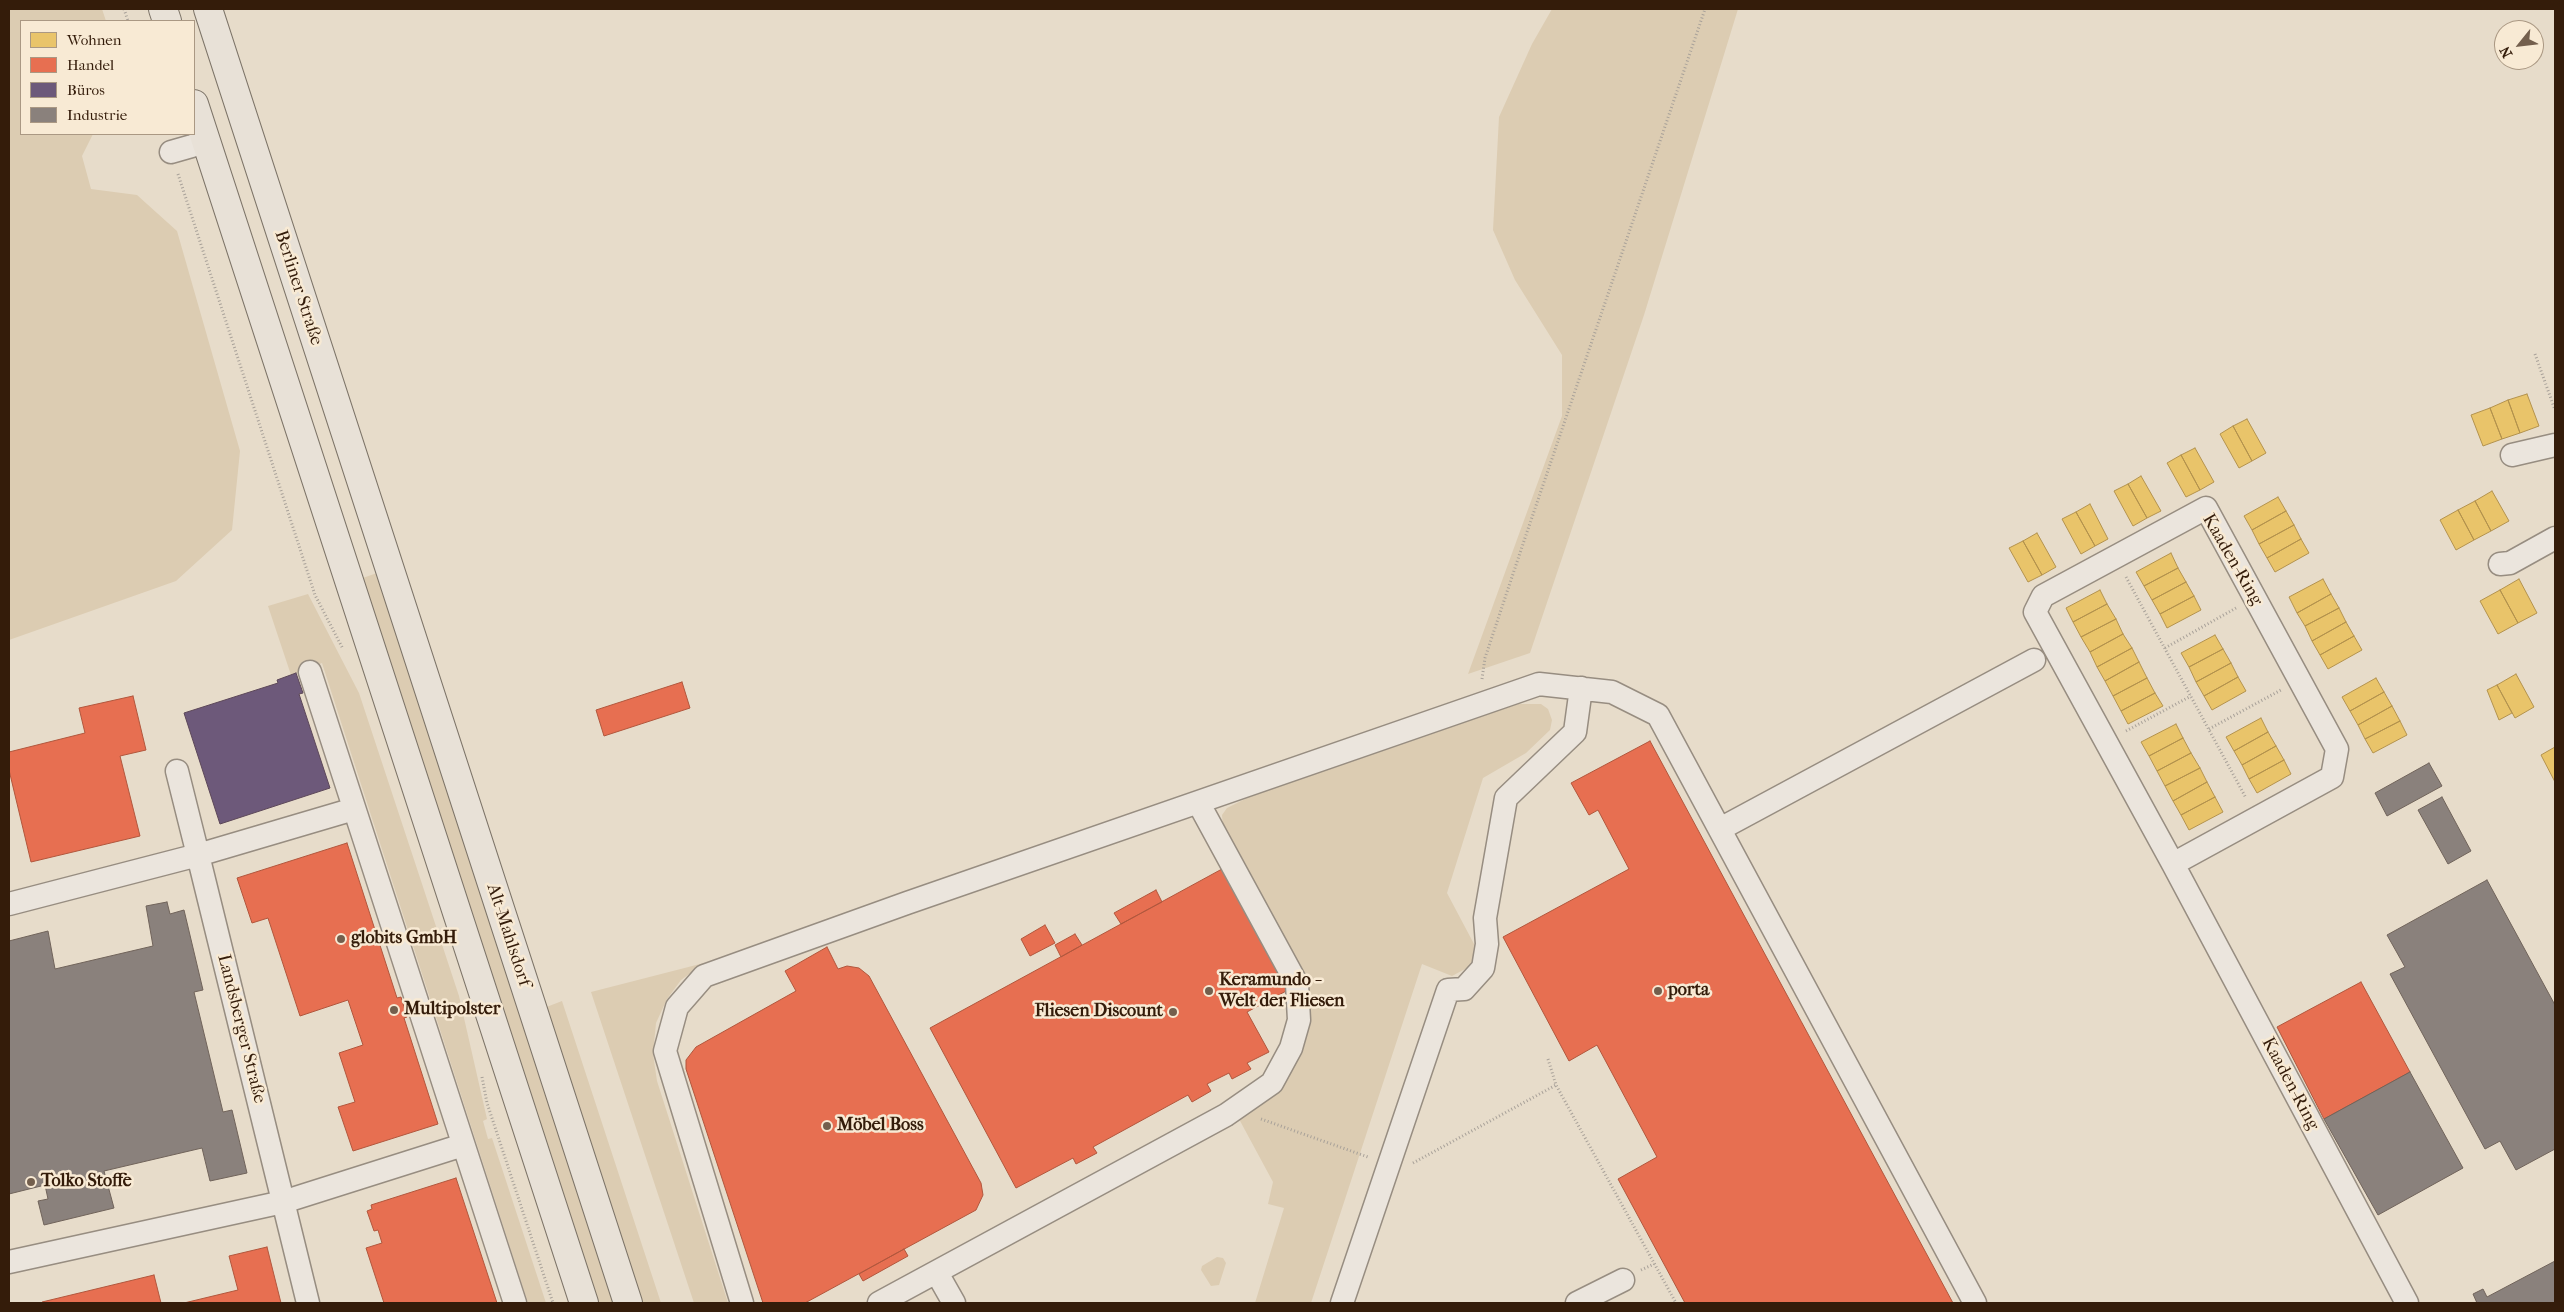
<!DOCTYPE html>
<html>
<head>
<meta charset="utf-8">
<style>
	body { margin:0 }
	#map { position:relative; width:2564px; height:1312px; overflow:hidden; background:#e7dcca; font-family:"IM FELL French Canon",serif }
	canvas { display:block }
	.frame { position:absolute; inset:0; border:10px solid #341c0a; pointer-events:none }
	.legend { position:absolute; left:20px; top:20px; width:175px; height:115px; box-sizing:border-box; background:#f8ead4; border:1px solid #aa9883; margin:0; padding:6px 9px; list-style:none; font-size:15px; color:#341c0a }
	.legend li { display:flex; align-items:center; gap:10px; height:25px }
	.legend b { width:25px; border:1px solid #aa9883 }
	.north { position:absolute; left:2494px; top:20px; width:50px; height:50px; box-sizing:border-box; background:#f8ead4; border:1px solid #aa9883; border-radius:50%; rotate:241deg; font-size:14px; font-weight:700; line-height:20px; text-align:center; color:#341c0a }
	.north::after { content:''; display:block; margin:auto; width:18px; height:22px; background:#735f4d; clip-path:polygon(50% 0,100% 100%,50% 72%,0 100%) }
</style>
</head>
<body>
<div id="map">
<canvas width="2564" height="1312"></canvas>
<div class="frame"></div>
<ul class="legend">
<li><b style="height:14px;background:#e9c46a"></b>Wohnen</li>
<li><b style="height:14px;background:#e76f51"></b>Handel</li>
<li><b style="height:14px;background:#6d597a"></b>Büros</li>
<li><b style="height:14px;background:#8a817c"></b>Industrie</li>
</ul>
<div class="north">N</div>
</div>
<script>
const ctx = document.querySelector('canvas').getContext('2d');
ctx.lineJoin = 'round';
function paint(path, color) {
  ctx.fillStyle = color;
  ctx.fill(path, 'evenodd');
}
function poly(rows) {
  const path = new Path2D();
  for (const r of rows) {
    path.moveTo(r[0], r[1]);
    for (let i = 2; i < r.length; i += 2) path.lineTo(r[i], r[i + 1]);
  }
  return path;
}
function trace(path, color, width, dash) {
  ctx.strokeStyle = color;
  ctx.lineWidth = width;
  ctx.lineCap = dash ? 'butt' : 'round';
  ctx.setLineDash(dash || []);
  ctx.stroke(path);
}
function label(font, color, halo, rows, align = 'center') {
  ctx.font = font + ' "IM FELL French Canon",serif';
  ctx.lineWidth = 5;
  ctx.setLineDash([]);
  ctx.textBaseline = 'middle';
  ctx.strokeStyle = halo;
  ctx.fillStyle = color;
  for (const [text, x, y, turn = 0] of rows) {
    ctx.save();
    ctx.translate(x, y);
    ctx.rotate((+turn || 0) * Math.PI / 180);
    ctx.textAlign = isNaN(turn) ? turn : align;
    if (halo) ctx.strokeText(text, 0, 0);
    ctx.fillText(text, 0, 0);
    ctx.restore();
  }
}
const green = poly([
	[9,9,102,9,106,21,21,21,21,134,93,134,82,156,91,189,137,195,177,231,240,451,232,530,176,581,9,640],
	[1552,9,1738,9,1644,315,1530,653,1468,674,1562,416,1562,355,1515,280,1493,230,1499,117,1532,44],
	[377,573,615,1303,595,1303,360,579],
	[308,594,359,693,459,996,487,1119,483,1121,488,1139,492,1138,546,1303,528,1303,322,663,291,675,268,606],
	[1518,704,1541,704,1548,709,1552,720,1550,730,1526,753,1483,778,1447,893,1474,944,1473,960,1467,968,1452,976,1422,964,1311,1303,1255,1303,1284,1208,1268,1204,1273,1182,1239,1119,1307,1016,1223,827,1222,815,1227,808,1255,794],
	[704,963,681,980,667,999,656,1023,653,1054,657,1081,728,1303,694,1303,591,992],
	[562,1001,661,1303,640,1303,544,1008],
	[1217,1257,1223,1258,1226,1263,1219,1285,1211,1286,1201,1270,1202,1266]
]);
const homes = poly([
	[2527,394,2539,426,2520,433,2508,400,2527,394],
	[2508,400,2520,433,2502,439,2490,408,2508,400],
	[2490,408,2502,439,2483,446,2471,415,2490,408],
	[2247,419,2266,453,2252,461,2233,426,2247,419],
	[2233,426,2252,461,2239,468,2220,434,2233,426],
	[2195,448,2214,482,2200,490,2181,455,2195,448],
	[2181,455,2200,490,2186,497,2167,463,2181,455],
	[2141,476,2161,511,2147,518,2128,484,2141,476],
	[2128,484,2147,518,2133,526,2114,491,2128,484],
	[2492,491,2509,521,2491,531,2475,501,2492,491],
	[2278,497,2286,511,2252,530,2244,516,2278,497],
	[2475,501,2491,531,2474,540,2458,510,2475,501],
	[2090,504,2108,539,2095,546,2076,512,2090,504],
	[2458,510,2474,540,2456,550,2440,520,2458,510],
	[2286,511,2294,525,2259,544,2252,530,2286,511],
	[2076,512,2095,546,2081,554,2062,519,2076,512],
	[2294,525,2301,539,2267,558,2259,544,2294,525],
	[2037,533,2056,567,2042,575,2023,541,2037,533],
	[2301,539,2309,553,2275,572,2267,558,2301,539],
	[2023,541,2042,575,2028,582,2009,548,2023,541],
	[2171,553,2178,568,2144,586,2136,572,2171,553],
	[2178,568,2186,582,2152,600,2144,586,2178,568],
	[2323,579,2331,594,2297,613,2289,597,2323,579],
	[2519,579,2537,613,2518,623,2500,590,2519,579],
	[2186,582,2194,596,2160,614,2152,600,2186,582],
	[2100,590,2107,604,2073,622,2066,608,2100,590],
	[2500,590,2518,623,2498,634,2480,601,2500,590],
	[2331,594,2339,608,2305,626,2297,613,2331,594],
	[2194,596,2201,610,2167,628,2160,614,2194,596],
	[2107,604,2116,619,2081,637,2073,622,2107,604],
	[2339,608,2346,622,2312,641,2305,626,2339,608],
	[2116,619,2123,634,2090,652,2081,637,2116,619],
	[2346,622,2354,636,2320,655,2312,641,2346,622],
	[2123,634,2132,648,2097,667,2090,652,2123,634],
	[2215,635,2223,649,2189,667,2181,653,2215,635],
	[2354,636,2362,650,2328,669,2320,655,2354,636],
	[2132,648,2139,662,2105,681,2097,667,2132,648],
	[2223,649,2231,663,2196,682,2189,667,2223,649],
	[2139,662,2147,678,2113,696,2105,681,2139,662],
	[2231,663,2238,677,2204,696,2196,682,2231,663],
	[2516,674,2534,707,2515,718,2497,685,2516,674],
	[2238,677,2246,691,2212,710,2204,696,2238,677],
	[2147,678,2155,693,2121,711,2113,696,2147,678],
	[2376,678,2384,692,2350,711,2342,697,2376,678],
	[2497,685,2512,713,2499,720,2487,690,2497,685],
	[2384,692,2392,706,2358,725,2350,711,2384,692],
	[2155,693,2163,706,2128,724,2121,711,2155,693],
	[2392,706,2400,721,2365,739,2358,725,2392,706],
	[2261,718,2268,732,2234,751,2226,737,2261,718],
	[2400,721,2407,735,2373,753,2365,739,2400,721],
	[2176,724,2183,738,2149,756,2141,742,2176,724],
	[2268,732,2276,746,2242,765,2234,751,2268,732],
	[2183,738,2191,753,2157,771,2149,756,2183,738],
	[2276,746,2284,760,2249,779,2242,765,2276,746],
	[2555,747,2555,782,2541,755,2555,747],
	[2191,753,2200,768,2165,786,2157,771,2191,753],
	[2284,760,2291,774,2257,793,2249,779,2284,760],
	[2200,768,2207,782,2173,801,2165,786,2200,768],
	[2207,782,2215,797,2181,815,2173,801,2207,782],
	[2215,797,2223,812,2189,830,2181,815,2215,797]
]);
const shops = poly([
	[682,682,690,708,604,736,596,710,682,682],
	[133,696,146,750,120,756,140,836,31,862,9,770,9,752,85,733,79,708,133,696],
	[1650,741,1953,1303,1685,1303,1618,1179,1657,1157,1597,1045,1569,1061,1503,937,1629,869,1598,810,1589,815,1571,783,1650,741],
	[347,843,397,998,401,997,407,1017,404,1018,438,1124,353,1151,338,1107,355,1102,339,1053,363,1045,348,1000,300,1016,268,918,252,923,237,878,347,843],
	[1222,869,1288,990,1247,1012,1269,1052,1247,1063,1251,1069,1232,1079,1229,1073,1207,1084,1211,1091,1192,1102,1188,1095,1093,1147,1097,1153,1076,1164,1073,1158,1016,1188,930,1028,1222,869],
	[1156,890,1162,902,1121,924,1114,913,1156,890],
	[1045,925,1055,943,1030,956,1021,939,1045,925],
	[1075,934,1082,945,1061,957,1055,945,1075,934],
	[827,947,838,969,847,966,859,968,869,976,981,1183,983,1195,976,1210,805,1303,763,1303,686,1069,686,1060,696,1047,796,991,785,971,827,947],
	[2361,982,2410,1072,2324,1119,2277,1027,2361,982],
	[456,1178,497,1303,384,1303,366,1248,382,1243,378,1230,374,1231,367,1211,372,1209,371,1205,456,1178],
	[267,1247,281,1303,184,1303,238,1290,229,1256,267,1247],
	[904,1249,908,1256,863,1281,859,1274,904,1249],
	[154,1275,161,1303,42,1303,42,1302,154,1275]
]);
const offices = poly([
	[296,673,303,693,299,694,330,788,220,824,184,713,278,683,277,680,296,673]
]);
const industry = poly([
	[2429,763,2442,786,2387,816,2375,793,2429,763],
	[2442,797,2471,851,2448,864,2418,810,2442,797],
	[2487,880,2555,1005,2555,1149,2516,1170,2500,1141,2485,1149,2390,974,2405,967,2387,935,2487,880],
	[167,902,170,914,184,910,203,990,194,992,223,1112,232,1110,247,1173,210,1181,202,1148,104,1171,114,1208,44,1225,38,1201,48,1199,45,1185,9,1194,9,941,48,931,55,969,153,946,146,906,167,902],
	[2410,1072,2463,1168,2378,1215,2324,1119,2410,1072],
	[2555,1261,2555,1303,2477,1303,2473,1294,2483,1289,2487,1297,2555,1261]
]);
const path = poly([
	[124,9,128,21],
	[178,174,315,595,343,649],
	[2535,354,2555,410],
	[2126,577,2246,798],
	[2165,648,2236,608],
	[1482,679,1485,658,1525,538,1705,9],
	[2209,729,2281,690],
	[2126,731,2191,696],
	[1548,1059,1556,1085,1676,1303],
	[482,1077,487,1103,553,1303],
	[1261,1119,1368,1157],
	[1413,1163,1556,1085],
	[1641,1270,1654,1264]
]);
const minor = poly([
	[171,152,206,142],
	[2512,455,2555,445],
	[2500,564,2510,563,2555,538],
	[310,672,515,1303],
	[177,771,198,855,354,809],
	[1720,829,2034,660],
	[2173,864,2332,777,2337,749,2206,508,2043,596,2035,612,2173,864,2407,1303],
	[9,904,198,855,308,1303],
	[9,1262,283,1202,463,1145],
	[937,1273,954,1303],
	[742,1303,665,1051,677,1007,704,976,907,903,1539,684,1612,692,1658,715,1975,1303],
	[879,1303,1226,1115,1272,1083,1291,1048,1299,1020,1297,984,1199,804],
	[1342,1303,1448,990,1464,989,1483,968,1487,944,1485,918,1506,798,1575,732,1581,688],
	[1577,1303,1623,1280]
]);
const major = poly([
	[163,9,167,21],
	[208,9,628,1303],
	[194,104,584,1303]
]);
const markers = [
	[341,939,5,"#735f4d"],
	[1209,991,5,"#735f4d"],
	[1658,991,5,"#735f4d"],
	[394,1010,5,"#735f4d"],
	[1173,1012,5,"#735f4d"],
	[827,1126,5,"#735f4d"],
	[31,1182,5,"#735f4d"]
];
const streetNames = [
	["Berliner Straße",298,288,72],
	["Kaaden-Ring",2232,560,60],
	["Alt-Mahlsdorf",508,935,72],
	["Landsberger Straße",241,1029,76],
	["Kaaden-Ring",2290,1084,62]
];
const poiNames = [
	["globits GmbH",351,939],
	["Keramundo -",1219,981],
	["Welt der Fliesen",1219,1002],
	["porta",1668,991],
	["Multipolster",404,1010],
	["Fliesen Discount",1163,1012,"right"],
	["Möbel Boss",837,1126],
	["Tolko Stoffe",41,1182]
];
paint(green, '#dcccb2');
paint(homes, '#e9c46a');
trace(homes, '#b3924d', 1);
paint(shops, '#e76f51');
trace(shops, '#b1563c', 1);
paint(offices, '#6d597a');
trace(offices, '#5c4758', 1);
paint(industry, '#8a817c');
trace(industry, '#70635a', 1);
trace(minor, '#978d81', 25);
trace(major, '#7d7468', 30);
trace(path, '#a8a199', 3, [1, 2.5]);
trace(minor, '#ebe5dd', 22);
trace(major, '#e8e1d7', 28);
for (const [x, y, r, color] of markers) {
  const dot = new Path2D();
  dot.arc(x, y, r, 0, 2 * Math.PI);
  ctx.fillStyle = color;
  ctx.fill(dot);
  trace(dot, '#f8ead4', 2);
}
label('18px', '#341c0a', '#f8ead4', streetNames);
label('bold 18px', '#341c0a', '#f8ead4', poiNames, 'left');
</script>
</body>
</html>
